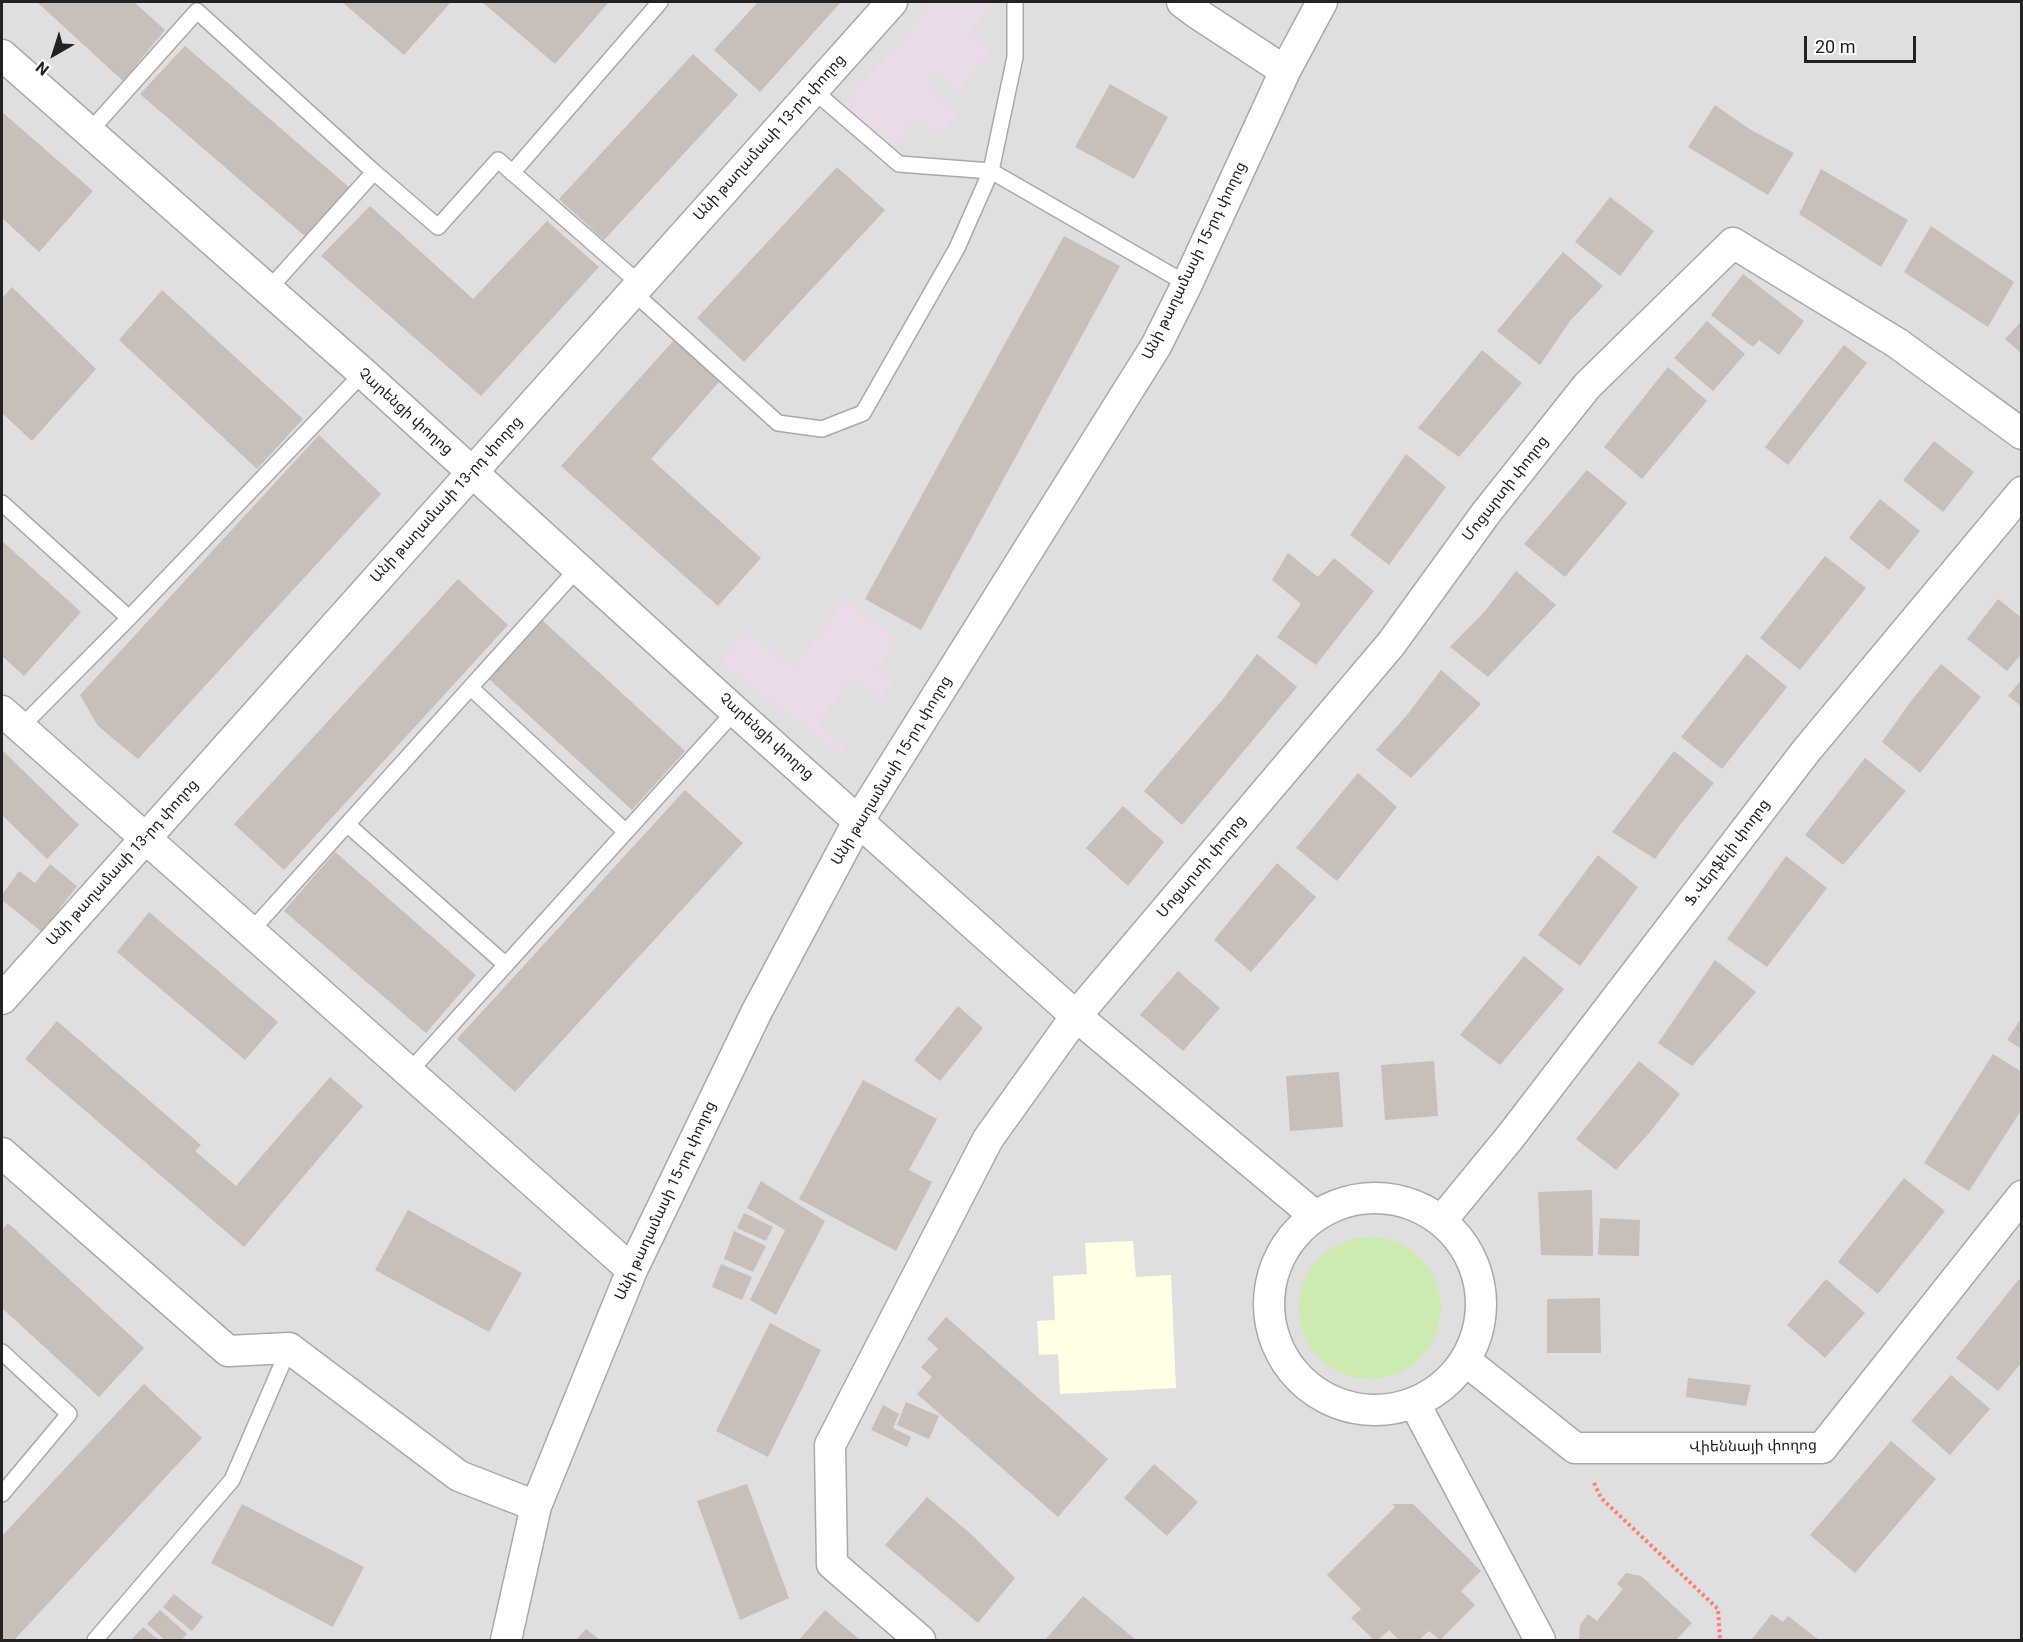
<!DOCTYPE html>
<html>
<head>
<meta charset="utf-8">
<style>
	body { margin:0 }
	#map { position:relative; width:2023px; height:1642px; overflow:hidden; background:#f2efe9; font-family:Roboto,sans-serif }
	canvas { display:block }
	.frame { position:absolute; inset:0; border:3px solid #222; pointer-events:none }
	.north { position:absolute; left:24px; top:24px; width:60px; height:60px; -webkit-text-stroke:4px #fff; paint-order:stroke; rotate:219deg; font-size:16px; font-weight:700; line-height:24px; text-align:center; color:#222 }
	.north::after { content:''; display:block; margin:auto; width:21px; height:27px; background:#222; clip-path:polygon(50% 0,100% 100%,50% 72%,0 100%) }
	.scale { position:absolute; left:1804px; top:36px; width:112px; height:27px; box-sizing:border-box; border:3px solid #222; border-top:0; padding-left:8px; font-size:18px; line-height:21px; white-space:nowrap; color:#222; -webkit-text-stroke:4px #fff; paint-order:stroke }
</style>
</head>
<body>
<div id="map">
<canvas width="2023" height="1642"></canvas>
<div class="frame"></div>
<div class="north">N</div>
<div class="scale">20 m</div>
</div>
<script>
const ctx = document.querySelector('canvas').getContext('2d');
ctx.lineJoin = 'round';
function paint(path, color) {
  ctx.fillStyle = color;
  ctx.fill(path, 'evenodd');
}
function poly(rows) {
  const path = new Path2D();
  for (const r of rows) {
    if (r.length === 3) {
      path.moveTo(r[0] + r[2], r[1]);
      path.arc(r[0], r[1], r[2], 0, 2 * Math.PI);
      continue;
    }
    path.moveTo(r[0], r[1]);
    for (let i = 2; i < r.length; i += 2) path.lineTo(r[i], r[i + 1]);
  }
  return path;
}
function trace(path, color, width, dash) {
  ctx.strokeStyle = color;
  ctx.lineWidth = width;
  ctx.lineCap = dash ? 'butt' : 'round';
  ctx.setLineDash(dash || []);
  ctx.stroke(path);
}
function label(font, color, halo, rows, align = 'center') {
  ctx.font = font + ' Roboto,"Noto Sans Armenian",sans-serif';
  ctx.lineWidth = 4.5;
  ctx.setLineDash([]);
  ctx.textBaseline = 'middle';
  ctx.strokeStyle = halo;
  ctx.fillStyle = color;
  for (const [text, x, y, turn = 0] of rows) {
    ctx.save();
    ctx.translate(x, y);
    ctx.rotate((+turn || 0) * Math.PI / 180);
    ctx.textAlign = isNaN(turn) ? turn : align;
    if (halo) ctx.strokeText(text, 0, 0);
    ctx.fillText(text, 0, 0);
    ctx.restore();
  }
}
const residential = poly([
	[2,2,2021,2,2021,1640,2,1640]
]);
const industrial = poly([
	[934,2,995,2,968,32,991,52,957,91,937,73,927,84,959,113,938,137,917,119,892,147,843,105],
	[845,600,898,640,877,668,893,681,880,698,852,678,817,725,847,747,841,755,720,664,745,631,794,667]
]);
const education = poly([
	[1133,1241,1136,1277,1171,1275,1176,1388,1060,1394,1058,1354,1039,1355,1037,1321,1055,1320,1053,1276,1087,1274,1085,1243]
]);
const grass = poly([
	[1370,1308,71]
]);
const building = poly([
	[37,2,134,2,165,30,123,81],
	[342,2,451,2,404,55],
	[482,2,609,2,555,64],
	[758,2,841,2,760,92,714,50],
	[185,46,350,188,306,237,140,94],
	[693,54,738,95,604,240,559,199],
	[1110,84,1168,117,1134,179,1075,147],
	[1715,105,1751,130,1794,153,1768,195,1688,147],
	[2,112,93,191,39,252,2,218],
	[837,167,885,210,744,362,697,318],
	[1821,169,1908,220,1881,267,1799,214],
	[1610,197,1654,231,1620,276,1575,242],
	[370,206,473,299,547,221,599,267,481,396,321,256],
	[1931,226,2014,282,1988,327,1904,272],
	[1064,236,1120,266,921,630,865,599],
	[1563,252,1603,286,1570,321,1540,365,1497,331],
	[1743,274,1804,321,1779,355,1759,340,1753,347,1711,315],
	[12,287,96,369,32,441,2,413,2,298],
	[162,290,303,419,257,469,119,340],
	[1707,321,1745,354,1713,391,1674,358],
	[2022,321,2022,354,2005,339],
	[674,340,720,381,651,459,761,558,718,606,561,466],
	[1844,345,1867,363,1788,465,1765,447],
	[1482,350,1522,383,1459,457,1418,428],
	[1668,367,1707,401,1642,479,1604,447],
	[319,435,381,494,138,759,98,726,80,695],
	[1934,441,1974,472,1943,512,1903,480],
	[1406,454,1446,487,1389,565,1350,535],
	[1587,470,1627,503,1565,577,1524,544],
	[1880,499,1920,531,1889,570,1849,538],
	[2,541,81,612,24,676,2,656],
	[1288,553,1318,577,1334,558,1374,591,1316,665,1277,637,1301,604,1272,580],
	[1825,556,1866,588,1800,670,1760,638],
	[1516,571,1556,605,1488,677,1450,647,1486,610],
	[458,579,508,625,284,870,234,824],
	[1998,599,2022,618,2022,653,2007,671,1967,639],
	[542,620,685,751,632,810,489,679],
	[1257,654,1297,687,1182,825,1144,791,1223,699],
	[1747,654,1787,687,1722,769,1681,737],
	[1941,664,1981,697,1920,773,1882,742,1911,701],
	[1441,670,1481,704,1411,778,1376,750,1407,715],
	[2022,679,2022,707,2008,696],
	[2,750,79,825,47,859,2,815],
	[1674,751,1714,783,1680,825,1655,859,1612,832],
	[1865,758,1906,791,1843,865,1805,835],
	[1358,773,1397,807,1337,881,1296,848],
	[685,790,743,843,515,1092,457,1039],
	[1123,806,1164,842,1128,886,1086,848],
	[335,852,476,975,426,1033,284,911],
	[1598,855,1638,887,1580,966,1538,935],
	[1786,856,1827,888,1767,967,1727,939],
	[1277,863,1316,897,1251,972,1214,940],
	[50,864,77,886,42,932,2,900,2,895,19,871,35,883],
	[149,912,278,1022,245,1060,117,952],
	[1524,956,1564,989,1500,1065,1460,1035],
	[1715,960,1756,992,1692,1066,1658,1043],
	[1178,971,1220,1008,1183,1051,1140,1015],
	[958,1006,983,1028,940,1081,914,1060],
	[2022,1017,2022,1049,2007,1040],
	[57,1021,201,1145,195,1151,236,1186,330,1077,363,1106,244,1247,25,1059],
	[1993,1054,2022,1072,2022,1109,1969,1191,1924,1163],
	[1434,1061,1438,1116,1385,1120,1381,1065],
	[1639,1061,1680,1094,1650,1132,1616,1170,1576,1139],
	[1339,1072,1343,1127,1290,1131,1286,1076],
	[863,1080,937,1119,909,1170,932,1182,896,1251,799,1199],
	[1904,1178,1945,1211,1878,1294,1838,1262],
	[761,1181,825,1221,776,1315,750,1300,785,1230,747,1208],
	[1592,1190,1593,1256,1541,1255,1538,1192],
	[408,1210,522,1273,489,1332,375,1270],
	[744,1213,773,1227,766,1241,737,1228],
	[1600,1218,1640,1220,1639,1256,1598,1255],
	[8,1223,144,1348,99,1397,2,1308,2,1230],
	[734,1231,766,1246,753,1272,724,1259],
	[721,1264,752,1277,742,1300,712,1287],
	[1826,1279,1865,1313,1825,1358,1787,1325],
	[2019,1279,2022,1281,2022,1362,1998,1391,1956,1358],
	[1600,1298,1601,1353,1547,1353,1547,1299],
	[946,1317,1108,1459,1058,1517,917,1394,932,1377,921,1367,938,1349,927,1339],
	[770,1323,821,1350,768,1457,716,1431],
	[1951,1375,1990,1409,1950,1455,1911,1421],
	[1688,1378,1751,1385,1746,1406,1686,1397],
	[144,1384,202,1438,14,1640,2,1640,2,1536],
	[906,1402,939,1416,929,1439,897,1425],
	[883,1405,899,1414,893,1428,911,1437,907,1447,871,1430],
	[1891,1441,1936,1479,1855,1573,1810,1535],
	[1154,1464,1198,1502,1167,1536,1124,1498],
	[747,1484,789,1598,740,1620,697,1501],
	[927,1497,972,1535,1015,1578,978,1623,885,1545],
	[242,1504,364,1567,333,1627,211,1563],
	[1392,1504,1413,1504,1481,1571,1461,1591,1475,1605,1440,1640,1429,1631,1419,1640,1399,1640,1389,1630,1378,1640,1374,1640,1351,1618,1361,1609,1327,1575,1395,1507],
	[1626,1573,1641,1576,1692,1623,1676,1640,1579,1640,1580,1625,1588,1614,1597,1621,1623,1589,1617,1584],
	[174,1594,203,1617,192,1631,163,1607],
	[1083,1596,1136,1640,1045,1640],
	[160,1610,187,1634,181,1640,165,1640,147,1624],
	[825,1610,860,1640,799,1640],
	[1772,1614,1783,1622,1788,1616,1819,1640,1751,1640],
	[143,1627,159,1640,131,1640],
	[586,1629,600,1640,576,1640]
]);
const path = poly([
	[1594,1483,1601,1498,1718,1609,1720,1640]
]);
const service = poly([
	[1015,2,1015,57,991,171,1187,284],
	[90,131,197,11,374,172],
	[512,173,660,2],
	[268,290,374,172,438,227,498,160,640,284],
	[633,292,778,423,822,429,863,413,957,248,991,171,899,164,813,90],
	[2,503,129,618],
	[471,688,626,832],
	[20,728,129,618,363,373],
	[348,825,506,965],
	[250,932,579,567],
	[409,1072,735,711],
	[2,1352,69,1414,2,1494],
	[95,1640,232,1480,289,1348]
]);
const minor = poly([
	[1182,2,1198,14,1285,71],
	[2,55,363,373,735,711,1076,1016,1314,1215],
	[2,711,632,1270],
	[2,999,892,2],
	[2,1153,228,1351,289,1348,459,1476,536,1506],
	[1375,1304,106],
	[1442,1220,1511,1136,1806,751,2022,492],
	[1466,1361,1575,1448,1822,1448,2022,1196],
	[1415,1404,1540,1640],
	[506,1640,536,1506,632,1270,757,1011,859,820,1156,346,1187,284,1285,71,1322,2],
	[920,1640,832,1564,830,1445,988,1139,1076,1016,1391,644,1486,513,1587,386,1733,243,1897,343,2022,434]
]);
const streetNames = [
	["Անի թաղամասի 13-րդ փողոց",770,138,-48],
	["Անի թաղամասի 15-րդ փողոց",1195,261,-64],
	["Չարենցի փողոց",405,412,42],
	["Մոցարտի փողոց",1506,489,-52],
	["Անի թաղամասի 13-րդ փողոց",447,500,-48],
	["Չարենցի փողոց",766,737,42],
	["Անի թաղամասի 15-րդ փողոց",892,771,-59],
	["Ֆ.Վերֆելի փողոց",1728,853,-53],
	["Անի թաղամասի 13-րդ փողոց",123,863,-48],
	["Մոցարտի փողոց",1202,867,-50],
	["Անի թաղամասի 15-րդ փողոց",666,1201,-65],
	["Վիեննայի փողոց",1753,1447,-1]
];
paint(residential, '#e0dfdf');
paint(industrial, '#ebdbe8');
paint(education, '#ffffe5');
paint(grass, '#cdebb0');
paint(building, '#c7bfb8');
trace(service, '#a9a9a9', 18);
trace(minor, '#a9a9a9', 33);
trace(path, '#fa8072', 4, [3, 3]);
trace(service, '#fff', 15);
trace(minor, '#fff', 30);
label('15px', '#222', '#fff', streetNames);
</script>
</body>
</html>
